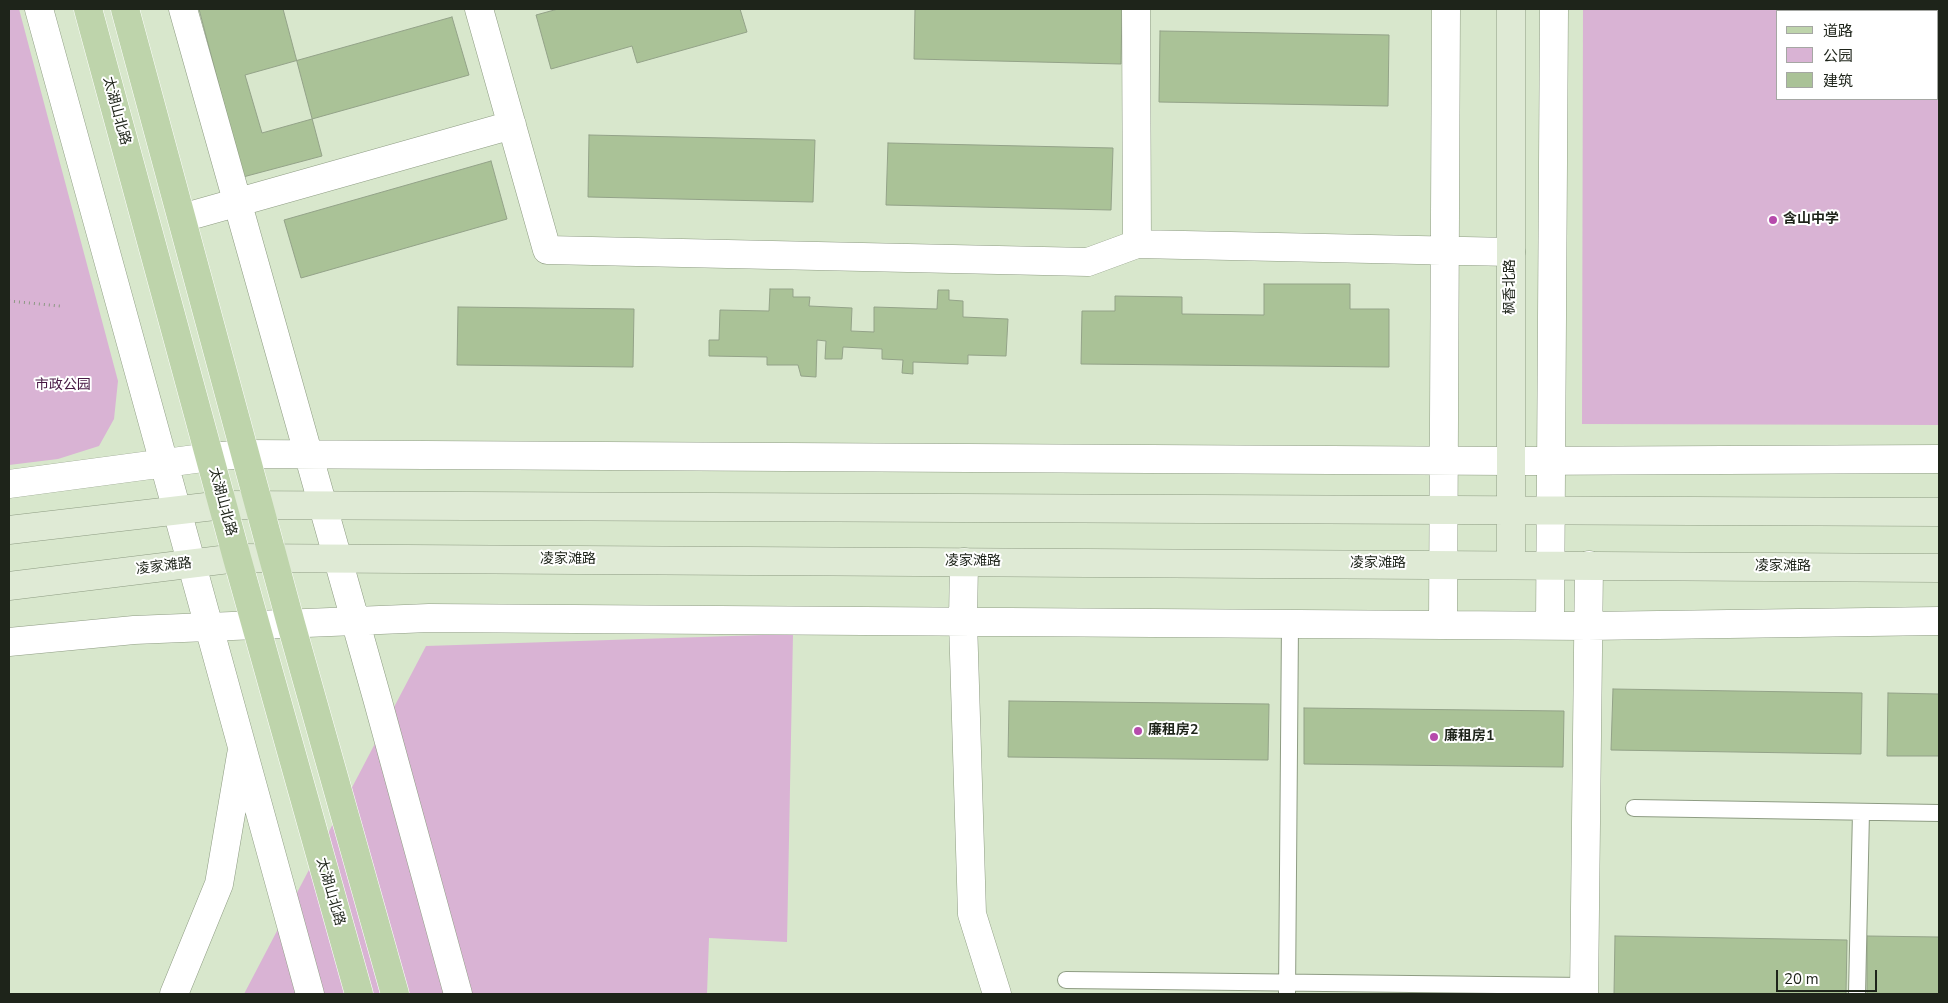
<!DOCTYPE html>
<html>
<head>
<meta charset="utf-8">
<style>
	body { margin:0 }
	#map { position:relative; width:1948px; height:1003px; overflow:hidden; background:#d8e7cc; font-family:"Nunito Sans","Noto Sans SC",sans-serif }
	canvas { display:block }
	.frame { position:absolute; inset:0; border:10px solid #1e241a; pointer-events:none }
	.legend { position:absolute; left:1776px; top:10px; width:162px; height:90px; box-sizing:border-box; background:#fff; border:1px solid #a5a7a3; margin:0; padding:6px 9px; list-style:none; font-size:15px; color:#1e241a }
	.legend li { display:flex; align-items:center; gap:10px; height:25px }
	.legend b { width:25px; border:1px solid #a5a7a3 }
	.scale { position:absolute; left:1776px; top:970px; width:101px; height:22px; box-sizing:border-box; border:2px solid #1e241a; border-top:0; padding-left:6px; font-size:15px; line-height:18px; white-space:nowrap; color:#1e241a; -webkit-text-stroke:4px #fff; paint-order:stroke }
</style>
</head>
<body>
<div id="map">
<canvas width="1948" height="1003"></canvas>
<div class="frame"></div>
<ul class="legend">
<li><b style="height:6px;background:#bed4ab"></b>道路</li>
<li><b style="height:14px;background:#d9b3d4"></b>公园</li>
<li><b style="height:14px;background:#aac297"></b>建筑</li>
</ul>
<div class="scale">20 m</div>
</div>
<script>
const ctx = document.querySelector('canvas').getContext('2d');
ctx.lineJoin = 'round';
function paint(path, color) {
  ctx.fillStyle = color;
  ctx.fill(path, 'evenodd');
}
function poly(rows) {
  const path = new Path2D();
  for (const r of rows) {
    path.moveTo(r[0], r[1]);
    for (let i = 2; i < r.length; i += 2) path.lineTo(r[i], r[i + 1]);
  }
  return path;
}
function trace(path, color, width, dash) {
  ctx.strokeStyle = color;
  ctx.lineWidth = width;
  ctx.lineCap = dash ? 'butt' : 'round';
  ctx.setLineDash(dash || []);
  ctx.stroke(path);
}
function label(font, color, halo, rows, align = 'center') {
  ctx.font = font + ' "Nunito Sans","Noto Sans SC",sans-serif';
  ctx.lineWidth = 4;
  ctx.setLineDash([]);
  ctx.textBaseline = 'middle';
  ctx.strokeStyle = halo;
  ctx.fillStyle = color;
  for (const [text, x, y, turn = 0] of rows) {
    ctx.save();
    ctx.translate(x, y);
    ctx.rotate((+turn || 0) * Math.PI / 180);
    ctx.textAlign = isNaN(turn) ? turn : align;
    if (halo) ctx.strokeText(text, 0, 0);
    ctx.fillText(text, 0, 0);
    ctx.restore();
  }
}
const green = poly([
	[9,9,19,9,118,381,114,419,99,446,58,459,9,465],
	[1583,9,1939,9,1939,425,1582,424],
	[1777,11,1937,11,1937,99,1777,99],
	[793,634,787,942,709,938,707,994,244,994,426,646]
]);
const building = poly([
	[199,9,283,9,322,156,243,177,199,9],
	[558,9,740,9,747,32,637,63,632,46,551,69,536,15,558,9],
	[915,9,1122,9,1121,64,914,59,915,9],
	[452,17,469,75,262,133,245,75,452,17],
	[1160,31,1389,35,1388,106,1159,102,1160,31],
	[589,135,815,140,813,202,588,197,589,135],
	[888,143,1113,148,1111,210,886,205,888,143],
	[491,161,507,219,301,278,284,220,491,161],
	[1264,284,1350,284,1350,309,1389,309,1389,367,1081,364,1082,311,1115,311,1115,296,1182,297,1182,314,1264,315,1264,284],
	[770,289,793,289,793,297,810,297,809,306,852,308,851,331,874,332,874,307,937,309,938,290,949,290,949,300,963,301,963,317,1008,319,1006,356,968,355,968,364,913,362,913,374,902,373,903,360,882,359,882,349,843,347,842,359,825,359,826,341,817,340,816,377,801,376,798,365,767,365,767,357,709,356,709,340,719,340,720,310,769,311,770,289],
	[458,307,634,309,633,367,457,365,458,307],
	[1613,689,1862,693,1861,754,1611,750,1613,689],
	[1888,693,1939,694,1939,756,1887,756,1888,693],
	[1009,701,1269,704,1268,760,1008,757,1009,701],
	[1304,708,1564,711,1563,767,1304,764,1304,708],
	[1615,936,1847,940,1846,994,1614,994,1615,936],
	[1867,936,1939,937,1939,994,1867,994,1867,936]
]);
const path = poly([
	[9,301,60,306]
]);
const lane = poly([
	[1634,808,1939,813],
	[1066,980,1584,986],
	[1287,994,1290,624],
	[1857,994,1861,812]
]);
const street = poly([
	[39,9,310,994],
	[183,9,377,698,458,994],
	[479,9,547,250,1088,262,1137,244,1511,252],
	[1136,9,1137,244],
	[182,218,512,125],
	[9,484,210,457,245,454,1511,461,1939,459],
	[964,562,963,621,972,914,997,994],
	[1443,624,1446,9],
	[1550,625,1554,9],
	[9,642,134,630,429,618,1588,626,1939,621],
	[174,994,219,884,241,755],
	[1584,994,1589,565]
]);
const secondary = poly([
	[9,530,223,505,1939,512],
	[1511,565,1511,9],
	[9,586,237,558,1939,568]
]);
const primary = poly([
	[88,9,237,558,359,994],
	[125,9,291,624,395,994]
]);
const markers = [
	[1773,220,5,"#b64bac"],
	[1138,731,5,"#b64bac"],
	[1434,737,5,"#b64bac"]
];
const streetNames = [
	["太湖山北路",116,111,75],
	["枫香北路",1511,287,-90],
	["太湖山北路",222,502,75],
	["凌家滩路",568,560],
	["凌家滩路",973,562],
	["凌家滩路",1378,564],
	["凌家滩路",164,567,-7],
	["凌家滩路",1783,567],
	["太湖山北路",330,892,74]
];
const poiNames = [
	["含山中学",1783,220],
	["廉租房2",1148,731],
	["廉租房1",1444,737]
];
const parkNames = [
	["市政公园",63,386]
];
paint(green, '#d9b3d4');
paint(building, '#aac297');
trace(building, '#93a288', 1);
trace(lane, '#8e9c83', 18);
trace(street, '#8e9c83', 29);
trace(secondary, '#8e9c83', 29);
trace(primary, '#fff', 29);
trace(path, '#8d9884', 3, [1, 4]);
trace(lane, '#fff', 16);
trace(street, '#fff', 28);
trace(secondary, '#dfead5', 28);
trace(primary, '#bed4ab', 28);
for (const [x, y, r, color] of markers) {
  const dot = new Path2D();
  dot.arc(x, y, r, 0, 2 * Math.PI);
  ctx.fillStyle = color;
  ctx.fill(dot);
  trace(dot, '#fff', 2);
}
label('14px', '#1e241a', '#fff', streetNames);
label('bold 14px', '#1e241a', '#fff', poiNames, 'left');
label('14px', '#471843', '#fff', parkNames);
</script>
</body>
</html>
